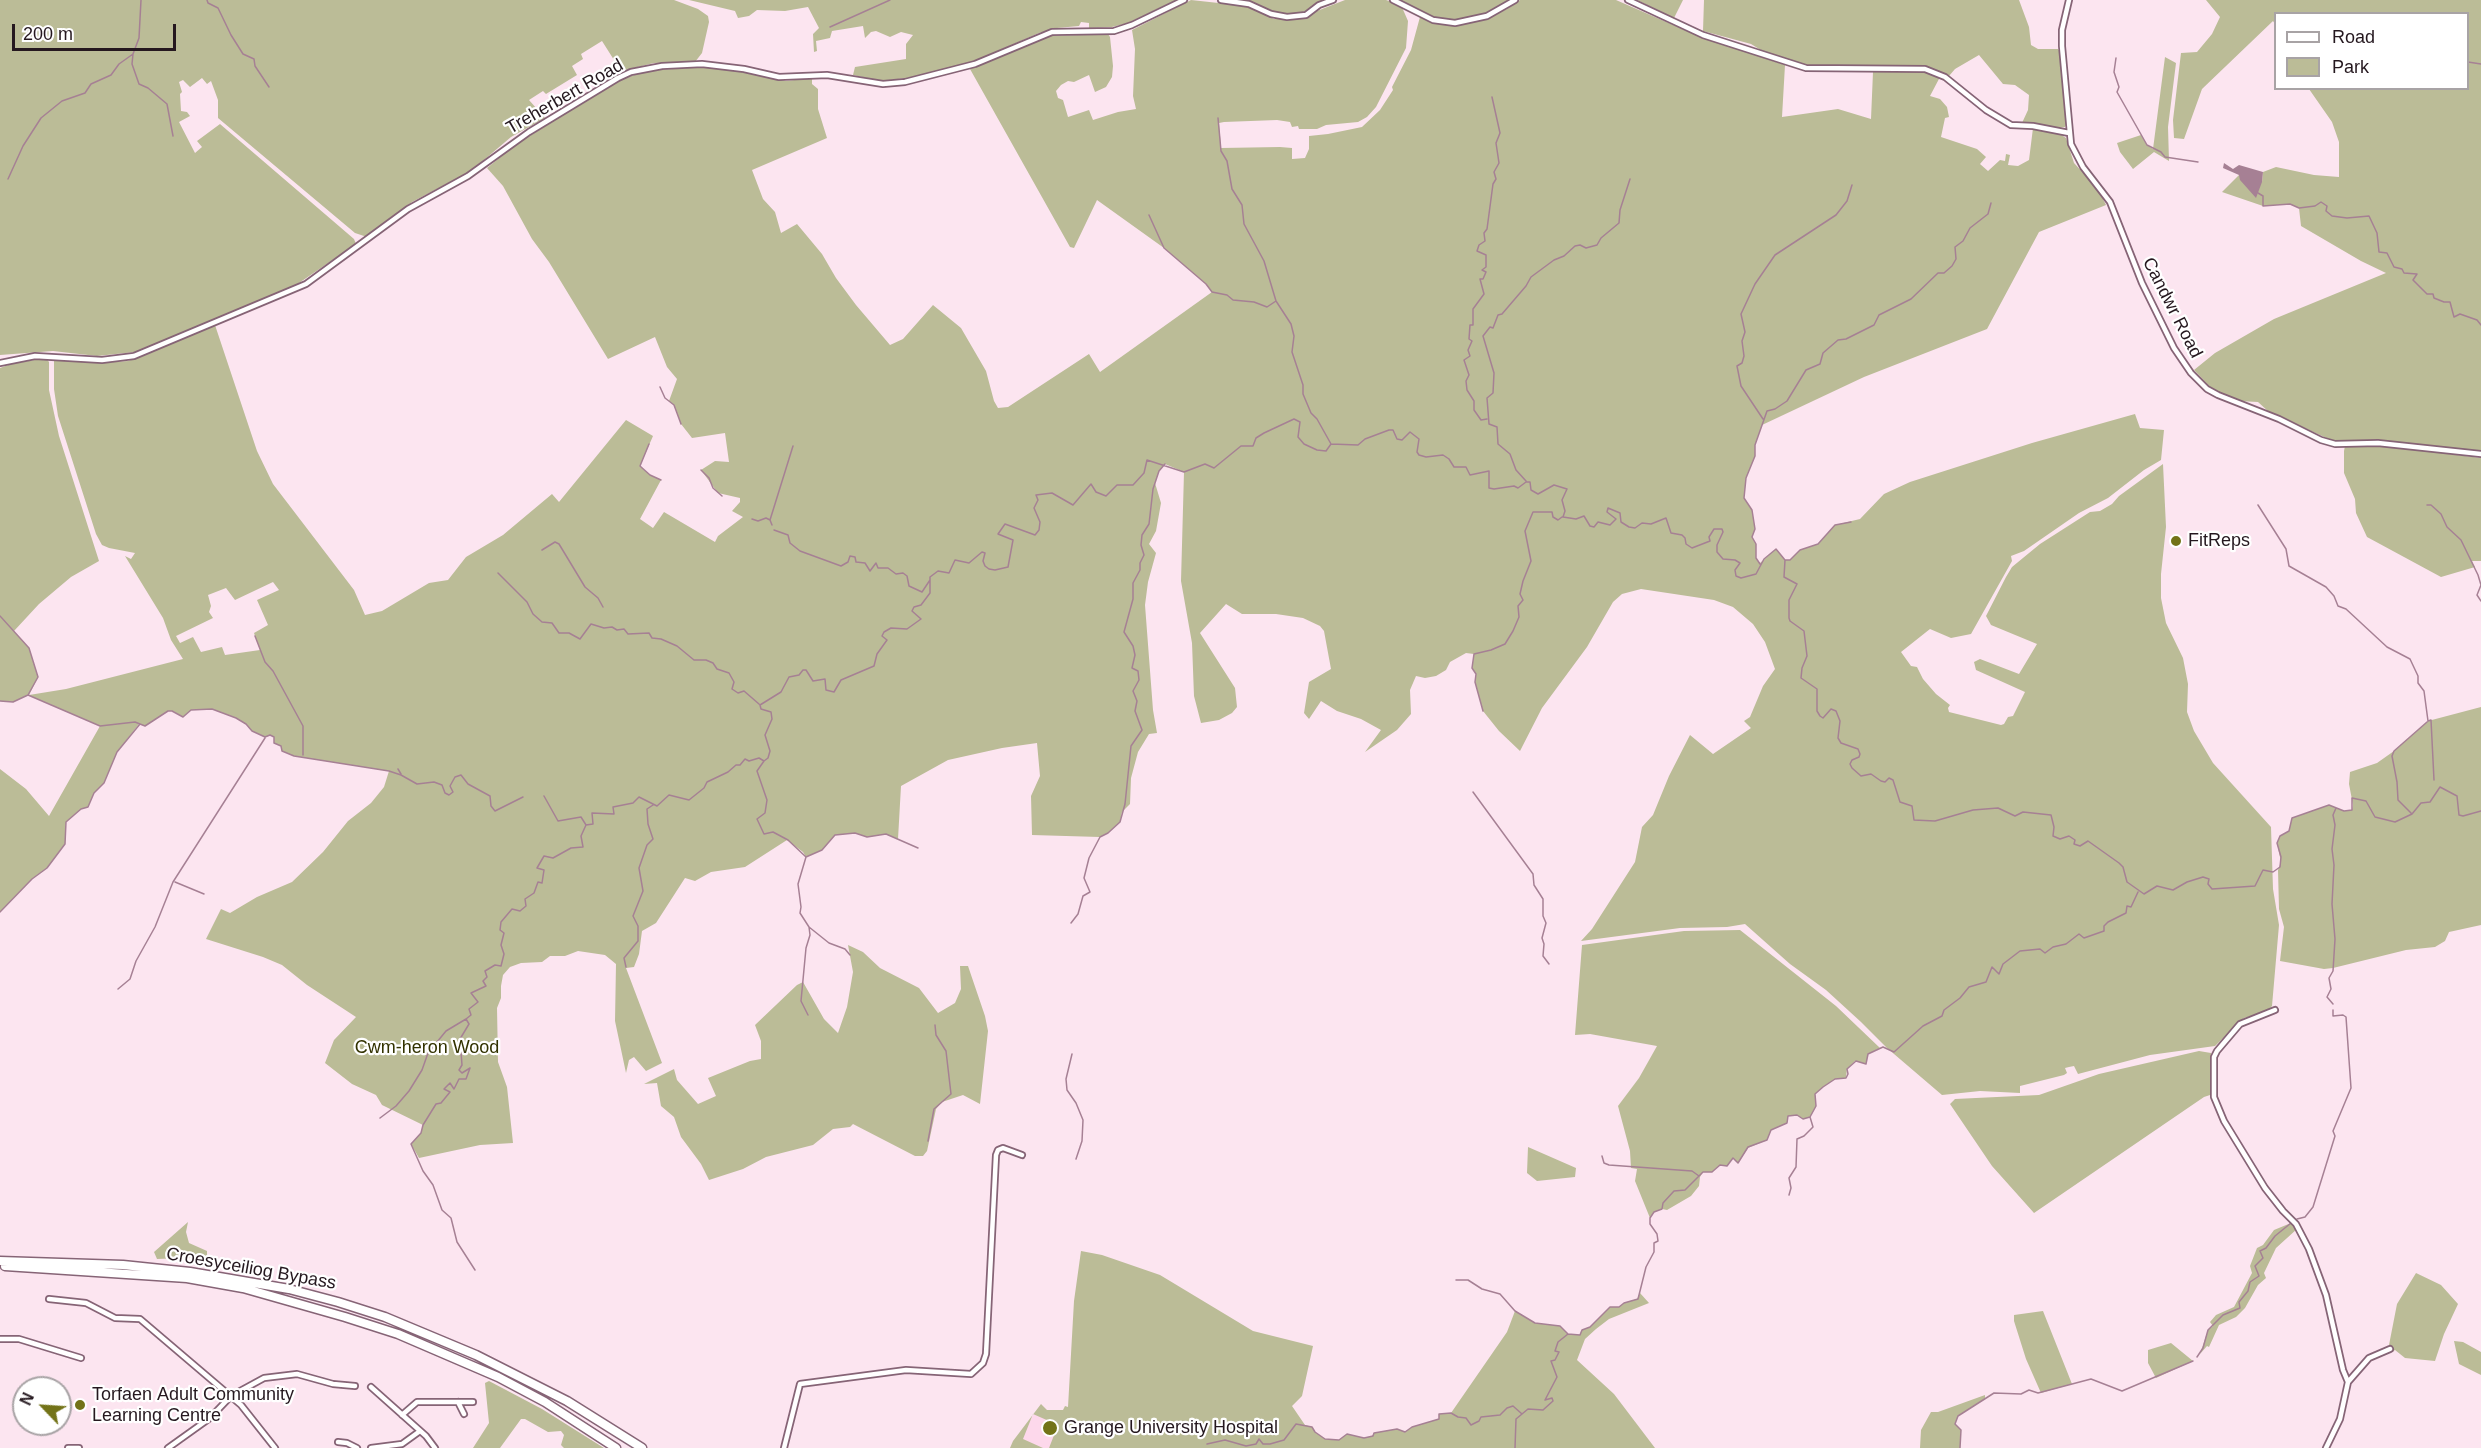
<!DOCTYPE html>
<html>
<head>
<meta charset="utf-8">
<style>
	body { margin:0 }
	#map { position:relative; width:2481px; height:1448px; overflow:hidden; background:#fce5f0; font-family:Helvetica,sans-serif }
	canvas { display:block }
	.legend { position:absolute; left:2274px; top:12px; width:195px; height:78px; box-sizing:border-box; background:#fff; border:2px solid #a8a3a5; margin:0; padding:8px 10px; list-style:none; font-size:18px; color:#25181f }
	.legend li { display:flex; align-items:center; gap:12px; height:30px }
	.legend b { width:30px; border:2px solid #a8a3a5 }
	.north { position:absolute; left:12px; top:1376px; width:60px; height:60px; box-sizing:border-box; background:#fff; border:2px solid #a8a3a5; border-radius:50%; rotate:295deg; font-size:16px; font-weight:700; line-height:24px; text-align:center; color:#25181f }
	.north::after { content:''; display:block; margin:auto; width:21px; height:27px; background:#737318; clip-path:polygon(50% 0,100% 100%,50% 72%,0 100%) }
	.scale { position:absolute; left:12px; top:24px; width:164px; height:27px; box-sizing:border-box; border:3px solid #25181f; border-top:0; padding-left:8px; font-size:18px; line-height:21px; white-space:nowrap; color:#25181f; -webkit-text-stroke:4px #fff; paint-order:stroke }
</style>
</head>
<body>
<div id="map">
<canvas width="2481" height="1448"></canvas>
<ul class="legend">
<li><b style="height:8px;background:#fff"></b>Road</li>
<li><b style="height:16px;background:#bbbc97"></b>Park</li>
</ul>
<div class="north">N</div>
<div class="scale">200 m</div>
</div>
<script>
const ctx = document.querySelector('canvas').getContext('2d');
ctx.lineJoin = 'round';
function paint(path, color) {
  ctx.fillStyle = color;
  ctx.fill(path, 'evenodd');
}
function poly(rows) {
  const path = new Path2D();
  for (const r of rows) {
    path.moveTo(r[0], r[1]);
    for (let i = 2; i < r.length; i += 2) path.lineTo(r[i], r[i + 1]);
  }
  return path;
}
function trace(path, color, width, dash) {
  ctx.strokeStyle = color;
  ctx.lineWidth = width;
  ctx.lineCap = dash ? 'butt' : 'round';
  ctx.setLineDash(dash || []);
  ctx.stroke(path);
}
function label(font, color, halo, rows, align = 'center') {
  ctx.font = font + ' Helvetica,sans-serif';
  ctx.lineWidth = 4.5;
  ctx.setLineDash([]);
  ctx.textBaseline = 'middle';
  ctx.strokeStyle = halo;
  ctx.fillStyle = color;
  for (const [text, x, y, turn = 0] of rows) {
    ctx.save();
    ctx.translate(x, y);
    ctx.rotate((+turn || 0) * Math.PI / 180);
    ctx.textAlign = isNaN(turn) ? turn : align;
    if (halo) ctx.strokeText(text, 0, 0);
    ctx.fillText(text, 0, 0);
    ctx.restore();
  }
}
const built = poly([
	[1041,1404,1047,1410,1064,1410,1089,1444,1113,1448,1010,1448]
]);
const green = poly([
	[0,0,674,0,698,9,708,16,709,22,702,53,695,62,654,63,621,71,602,41,581,54,583,59,572,66,577,75,546,94,543,91,529,100,545,118,511,137,471,171,412,202,367,237,355,233,218,118,218,100,211,81,207,84,202,78,190,87,183,80,179,82,182,92,180,94,181,111,187,112,190,116,179,122,195,153,202,147,197,141,220,124,354,239,356,244,296,285,135,352,97,356,53,351,0,355],
	[689,0,1176,0,1128,23,1112,27,1089,28,1089,23,1081,22,1079,26,1057,28,1039,33,972,62,915,77,881,81,853,75,855,67,906,59,906,44,913,35,901,32,890,37,876,31,871,32,865,38,863,26,832,31,830,38,816,41,817,51,814,52,813,34,819,28,808,7,785,11,757,10,749,16,738,18,735,11],
	[1191,0,1246,6,1274,19,1306,18,1317,11,1345,0,1386,0,1401,5,1408,21,1406,48,1376,107,1367,117,1358,122,1326,125,1317,129,1299,129,1298,126,1292,127,1290,122,1277,120,1224,122,1219,123,1221,148,1280,147,1292,148,1292,159,1305,158,1309,149,1309,136,1328,134,1362,127,1380,110,1393,90,1392,87,1411,50,1420,17,1439,24,1456,25,1483,20,1507,9,1520,0,1616,0,1703,38,1785,65,1782,117,1838,109,1871,119,1873,72,1920,69,1940,77,1930,96,1940,99,1947,107,1949,117,1945,118,1941,137,1977,149,1986,157,1980,164,1988,171,2000,160,2005,161,2006,154,2010,155,2008,165,2018,166,2029,160,2033,128,2057,132,2066,138,2074,163,2098,189,2106,205,2039,232,1987,329,1864,377,1762,425,1755,445,1755,456,1746,478,1744,498,1752,510,1755,529,1752,537,1756,544,1756,558,1760,563,1776,549,1785,560,1790,560,1800,550,1818,544,1835,525,1860,519,1884,494,1910,482,2032,443,2135,414,2140,428,2164,430,2161,460,2144,470,2108,498,2079,513,2024,551,2011,556,2012,561,1971,634,1951,638,1930,629,1901,652,1911,666,1917,667,1923,679,1936,694,1950,705,1948,708,1949,712,2001,725,2004,724,2008,717,2013,716,2025,692,1976,670,1974,662,1980,659,2019,674,2037,644,1991,625,1986,616,2006,577,2012,567,2040,544,2090,512,2100,511,2112,504,2119,496,2163,464,2166,527,2161,574,2161,598,2166,623,2183,658,2188,684,2187,712,2194,731,2213,763,2271,827,2273,889,2279,925,2272,1006,2268,1011,2244,1018,2215,1046,2150,1055,2078,1074,2074,1066,2069,1067,2065,1068,2067,1073,2064,1075,2020,1086,2020,1093,1980,1091,1942,1095,1887,1048,1861,1022,1826,990,1790,964,1745,924,1727,927,1680,928,1581,941,1592,929,1635,862,1642,827,1653,815,1669,776,1690,735,1713,754,1751,728,1744,721,1750,717,1763,686,1775,669,1765,642,1753,624,1733,607,1714,600,1641,589,1622,594,1613,602,1587,647,1542,708,1520,751,1499,731,1483,711,1475,682,1476,674,1472,668,1474,654,1466,653,1450,662,1446,670,1436,676,1425,678,1416,676,1410,690,1411,714,1397,730,1365,752,1381,730,1361,719,1337,711,1321,701,1309,719,1304,713,1309,682,1331,669,1324,631,1320,626,1303,618,1276,614,1242,614,1226,604,1200,633,1235,688,1237,707,1232,713,1219,720,1201,723,1194,696,1192,643,1181,581,1184,472,1165,464,1159,471,1155,483,1161,503,1156,531,1149,544,1156,553,1148,582,1145,605,1153,710,1157,733,1149,734,1138,752,1131,778,1130,804,1122,812,1120,822,1108,833,1100,837,1032,835,1031,796,1040,776,1037,743,1002,748,948,760,901,786,898,839,886,834,867,837,855,833,835,835,822,850,806,857,803,852,787,840,745,867,711,872,695,881,685,878,656,923,642,931,639,954,634,967,626,968,662,1063,646,1071,634,1057,629,1060,626,1073,615,1021,616,964,605,955,578,951,565,956,550,956,542,962,521,963,510,967,503,975,501,986,501,998,497,1008,498,1062,507,1087,513,1143,480,1145,419,1158,411,1144,421,1133,423,1125,382,1105,376,1095,352,1084,325,1063,334,1040,356,1017,307,985,282,965,263,957,206,939,221,909,230,913,257,897,292,882,323,852,348,821,371,803,384,787,389,771,294,756,282,751,281,746,274,743,274,737,270,735,265,737,252,731,246,724,236,718,212,709,191,710,183,717,173,711,168,711,145,726,139,724,117,752,104,783,94,793,88,807,81,809,66,822,65,844,47,868,32,879,0,912,0,769,26,789,49,816,100,726,28,695,13,702,0,701,0,368,11,364,46,358,49,362,49,390,59,436,99,561,71,577,39,604,14,631,29,648,38,677,29,695,66,689,183,659,171,640,163,618,125,556,131,559,135,553,109,548,102,545,96,534,58,416,54,389,54,359,99,363,128,361,215,325,257,451,273,484,354,590,365,615,382,611,429,583,448,580,466,557,503,535,552,494,559,502,626,420,653,436,640,466,650,475,661,480,640,519,653,528,664,512,715,542,718,536,743,517,732,511,740,502,740,498,718,493,701,470,715,461,729,462,725,433,692,438,681,424,674,405,669,401,677,379,667,367,655,337,608,359,549,262,532,239,503,186,487,168,515,145,618,81,637,74,658,70,703,67,722,68,786,81,812,78,812,84,818,89,818,109,827,138,752,170,763,199,775,212,781,233,797,224,822,254,836,278,856,305,890,345,903,339,933,305,961,328,986,371,994,401,998,408,1008,407,1089,354,1100,372,1212,292,1206,284,1164,248,1097,200,1074,248,1070,247,970,69,1047,36,1108,34,1110,37,1113,66,1112,77,1106,87,1095,92,1089,75,1074,82,1068,81,1061,85,1056,91,1058,98,1063,100,1068,117,1089,110,1093,120,1118,112,1136,109,1133,96,1135,49,1132,30],
	[273,582,279,590,257,600,268,625,254,633,260,650,225,655,222,647,201,652,193,637,180,643,176,636,213,618,209,612,211,606,208,595,226,588,235,600],
	[1243,0,1326,0,1308,10,1297,14,1278,13],
	[1399,0,1509,0,1493,11,1463,20,1446,21,1436,18],
	[1637,0,1683,0,1674,18],
	[1704,0,2019,0,2029,27,2031,45,2038,49,2058,49,2060,52,2067,123,2065,127,2059,128,2022,123,2028,110,2029,95,2015,85,2003,84,1979,55,1955,69,1949,76,1918,65,1807,65,1769,55,1751,44,1703,31],
	[2206,0,2481,0,2481,452,2379,441,2331,440,2269,412,2258,402,2239,401,2213,390,2194,370,2215,353,2274,319,2386,273,2361,261,2301,226,2299,208,2290,204,2263,206,2222,192,2239,175,2262,182,2263,172,2276,167,2314,175,2339,177,2339,142,2332,122,2309,89,2468,88,2468,14,2276,14,2275,24,2273,21,2202,89,2184,139,2174,138,2173,120,2181,53,2197,52,2212,34,2220,17],
	[2165,57,2176,63,2168,127,2169,161,2154,152,2133,169,2120,152,2117,143,2141,135,2147,145,2153,149],
	[2377,445,2481,458,2481,561,2472,561,2475,567,2441,577,2367,537,2356,513,2355,499,2344,473,2344,451,2345,446],
	[2481,707,2481,925,2449,932,2445,941,2435,947,2406,950,2333,968,2324,969,2280,961,2284,927,2279,909,2278,870,2281,862,2277,843,2280,836,2289,831,2292,818,2329,805,2344,811,2352,810,2353,805,2349,784,2350,772,2377,763,2394,751,2428,721],
	[1740,930,1836,1006,1880,1048,1868,1054,1866,1064,1855,1061,1847,1069,1846,1078,1835,1079,1823,1087,1815,1094,1816,1106,1810,1117,1803,1119,1797,1115,1788,1116,1787,1123,1771,1130,1767,1140,1748,1148,1738,1163,1733,1158,1727,1166,1720,1165,1712,1172,1703,1172,1700,1177,1699,1186,1691,1196,1667,1210,1662,1209,1654,1212,1650,1218,1635,1181,1637,1169,1631,1168,1630,1151,1618,1106,1639,1078,1657,1046,1590,1034,1575,1035,1582,945,1684,931],
	[848,945,863,952,880,968,919,988,938,1013,955,1003,961,989,960,966,968,966,985,1016,988,1031,980,1104,963,1095,942,1102,936,1109,927,1151,923,1156,915,1156,853,1124,850,1127,833,1129,813,1145,766,1157,743,1169,709,1180,701,1164,681,1137,674,1117,661,1106,657,1083,644,1084,674,1069,677,1080,698,1104,716,1096,708,1078,750,1061,761,1059,761,1041,755,1025,797,985,803,982,824,1019,838,1033,847,1007,853,972],
	[2199,1051,2211,1053,2210,1095,2204,1097,2034,1213,1992,1166,1950,1104,1955,1099,2039,1095,2099,1074],
	[1528,1147,1576,1168,1575,1177,1537,1181,1527,1173],
	[188,1222,186,1232,189,1243,207,1251,207,1257,157,1259,154,1252],
	[2291,1223,2297,1229,2276,1248,2264,1273,2266,1278,2258,1285,2245,1308,2236,1317,2219,1325,2209,1347,2207,1346,2200,1354,2208,1330,2213,1326,2210,1322,2216,1315,2234,1307,2252,1273,2250,1266,2257,1248,2263,1245,2274,1230],
	[1081,1251,1102,1255,1160,1275,1253,1331,1313,1346,1302,1396,1292,1406,1305,1425,1312,1427,1315,1432,1325,1439,1332,1440,1339,1440,1347,1434,1364,1438,1372,1436,1374,1433,1397,1429,1405,1432,1412,1427,1439,1419,1439,1414,1451,1413,1507,1332,1515,1311,1535,1323,1560,1326,1568,1334,1580,1335,1582,1330,1590,1327,1610,1307,1619,1307,1624,1303,1637,1299,1640,1293,1649,1303,1609,1319,1596,1329,1585,1339,1577,1360,1614,1394,1655,1448,1049,1448,1058,1425,1033,1414,1023,1439,1043,1448,1010,1448,1013,1441,1041,1404,1047,1410,1063,1410,1065,1406,1068,1407,1074,1301],
	[2416,1273,2441,1285,2458,1304,2444,1334,2435,1361,2405,1358,2395,1350,2392,1352,2389,1345,2397,1304],
	[2043,1311,2072,1384,2041,1393,2026,1359,2014,1321,2014,1315],
	[2454,1341,2463,1342,2481,1352,2481,1375,2459,1364],
	[2171,1343,2193,1361,2156,1378,2148,1363,2148,1350],
	[489,1381,542,1409,604,1448,564,1448,561,1445,564,1435,561,1431,548,1432,525,1419,521,1419,500,1448,473,1448,489,1423,485,1383],
	[1985,1395,1985,1399,1958,1416,1955,1424,1961,1430,1960,1448,1920,1448,1921,1430,1931,1412,1938,1412]
]);
const water = poly([
	[2224,163,2233,169,2239,165,2263,172,2262,182,2256,198,2240,180,2239,175,2223,168]
]);
const stream = poly([
	[207,0,208,3,218,8,231,35,243,54,254,59,255,66,269,87],
	[830,27,890,0],
	[133,54,132,64,139,84,148,88,167,104,173,136],
	[2116,58,2114,72,2119,87,2117,92,2147,145,2161,152,2165,157,2198,162],
	[2468,62,2481,64],
	[1218,118,1221,151,1227,161,1232,189,1242,205,1244,224,1264,261,1276,301,1291,324,1294,336,1292,352,1303,385,1303,394,1311,413,1317,419,1331,444],
	[8,179,23,146,41,118,62,101,85,93,91,84,111,75,119,64,133,54,139,38,141,0],
	[2258,193,2263,196,2263,206,2290,204,2299,208,2315,206,2321,202,2327,206,2326,211,2332,216,2347,218,2369,216,2377,233,2379,252,2387,253,2394,267,2402,269,2404,273,2417,274,2413,280,2427,294,2433,294,2434,298,2444,302,2450,302,2454,317,2460,314,2477,320,2481,325],
	[1149,215,1164,248,1206,284,1212,292,1227,295,1233,300,1254,302,1267,307,1276,301],
	[660,387,665,398,674,405,681,424],
	[1487,419,1481,420,1474,410,1474,401,1467,390,1466,381,1469,375,1464,360,1470,356,1468,350,1472,341,1469,339,1470,325,1473,325,1473,309,1484,294,1480,279,1483,279,1486,272,1482,270,1486,267,1486,255,1477,251,1479,245,1485,241,1484,233,1487,229,1493,184,1496,179,1494,172,1499,163,1496,143,1500,133,1492,97],
	[1763,419,1741,386,1737,366,1742,363,1744,356,1742,341,1745,332,1741,314,1755,284,1775,255,1836,215,1847,201,1852,185],
	[649,444,640,466,650,475,661,480],
	[701,470,709,478,713,488,722,496],
	[1526,481,1516,470,1510,454,1498,444,1497,427,1489,424,1487,398,1493,393,1494,373,1483,336,1490,327,1493,328,1498,315,1502,314,1526,286,1531,277,1554,260,1564,256,1575,246,1580,245,1586,248,1597,245,1601,238,1619,223,1620,210,1630,179],
	[2258,505,2286,549,2289,566,2326,587,2334,596,2338,606,2346,609,2387,647,2410,659,2418,676,2418,683,2424,691,2428,721,2431,720,2434,780],
	[2427,505,2431,505,2441,514,2447,527,2461,540,2478,575,2481,585,2477,595,2481,601],
	[752,519,758,521,766,518,770,520,772,525],
	[770,520,793,446],
	[774,530,788,535,790,543,800,551,841,566,848,562,850,556,855,557,856,562,865,563,870,571,876,563,878,568,888,568,896,574,903,573,907,576,909,586,922,592,930,580],
	[542,550,555,542,559,544,585,587,598,598,603,607],
	[1785,560,1790,560,1800,550,1818,544,1835,525,1851,522],
	[1760,564,1756,558,1756,544,1752,537,1755,529,1752,510,1744,498,1746,478,1755,456,1755,445,1767,411,1775,409,1787,401,1806,370,1820,364,1823,353,1838,340,1846,339,1874,325,1879,315,1911,299,1938,273,1944,273,1952,266,1956,259,1955,247,1963,241,1970,228,1988,214,1991,203],
	[498,573,527,602,533,614,542,622,552,623,559,633,569,633,580,639,591,624,604,628,612,627,617,630,624,629,628,634,649,633,652,638,661,639,677,646,694,660,706,660,713,663,717,669,729,673,734,682,732,689,738,693,744,691,759,704],
	[0,616,29,648,38,677,28,695],
	[255,636,265,662,273,671,303,726,303,755],
	[0,701,13,702,28,695,100,726,135,722,145,726,168,711,172,711,183,717,191,710,212,709,236,718,246,724,252,731,265,737,270,735,274,737,274,743,281,746,282,751,294,756,389,771,401,775,417,784,434,782,442,785,445,793,449,795,453,792,450,786,455,777,461,775,468,784,490,796,491,806,495,811,523,797],
	[1483,711,1475,682,1476,674,1472,668,1474,654,1491,650,1505,644,1513,631,1519,617,1518,606,1523,600,1520,594,1523,581,1531,561,1525,531,1533,512,1552,512,1553,517,1558,520,1562,517],
	[764,761,757,771,767,800,765,813,757,819,764,834,773,832,788,840,806,857,798,884,801,907,800,913,809,927,810,935,806,948,801,1001,808,1015],
	[398,769,401,774],
	[1473,792,1533,874,1534,885,1543,899,1543,916,1546,923,1542,938,1544,944,1543,956,1549,964],
	[544,796,558,821,581,817,586,825,593,824,592,813,614,814,613,807,633,803,639,797,657,806,669,795,689,800,704,788,707,782,728,772,736,765,740,765,745,759,749,761,759,758,764,761,768,758,770,751,765,735,772,719,771,712,761,709,760,705,781,692,789,677,799,675,803,670,806,670,813,681,825,679,826,690,834,692,841,680,874,666,877,654,887,640,882,636,884,632,891,628,907,629,921,619,912,611,914,607,921,605,930,593,930,577,938,571,949,573,955,560,969,563,982,552,985,553,983,561,985,566,989,569,995,570,1008,567,1013,540,998,534,1005,524,1035,535,1039,530,1040,522,1034,508,1038,500,1036,495,1052,493,1073,505,1091,484,1096,492,1106,496,1117,485,1133,485,1144,473,1147,460,1184,472,1205,464,1214,468,1241,446,1253,446,1256,438,1264,433,1294,419,1300,422,1298,437,1304,444,1317,450,1326,451,1331,444,1358,445,1365,439,1389,430,1393,430,1397,439,1402,440,1410,432,1419,439,1417,452,1419,455,1426,457,1443,455,1449,459,1454,467,1466,467,1470,475,1489,471,1489,488,1494,489,1514,486,1518,488,1526,482,1530,482,1531,490,1538,494,1554,485,1567,489,1562,500,1565,511,1563,517,1576,519,1584,516,1590,526,1594,527,1598,522,1610,525,1616,519,1607,512,1608,508,1620,513,1621,522,1629,527,1635,528,1642,523,1651,524,1666,518,1671,533,1682,535,1685,538,1686,544,1692,548,1710,541,1709,537,1714,529,1722,529,1723,532,1717,545,1717,552,1723,559,1735,560,1740,563,1735,570,1736,576,1741,578,1756,574,1764,559,1776,549,1785,560,1784,577,1797,584,1789,600,1789,618,1790,621,1804,631,1807,656,1802,668,1801,678,1817,689,1817,711,1820,716,1823,718,1831,709,1836,711,1840,721,1838,738,1841,743,1858,749,1860,754,1859,757,1852,760,1850,764,1852,768,1861,776,1871,774,1881,781,1885,782,1889,778,1893,780,1900,802,1912,806,1914,820,1935,821,1973,810,1998,808,2015,816,2023,812,2051,815,2054,827,2053,836,2060,839,2069,836,2075,840,2074,844,2080,846,2088,841,2119,863,2123,867,2127,882,2144,894,2157,886,2173,890,2187,882,2203,877,2209,879,2208,884,2212,889,2255,886,2263,870,2273,872,2280,867,2281,857,2277,843,2280,836,2289,831,2292,818,2329,805,2344,811,2352,810,2352,798,2366,801,2375,817,2395,822,2412,814,2421,803,2430,802,2440,787,2457,796,2459,815,2463,816,2481,811],
	[2411,813,2398,800,2397,782,2392,756,2394,751,2427,722],
	[806,857,822,850,835,835,855,833,867,837,886,834,918,848],
	[175,882,204,894],
	[0,912,32,879,47,868,65,844,66,822,81,809,88,807,94,793,104,783,117,752,140,724],
	[1071,923,1078,914,1083,896,1090,892,1084,878,1089,858,1100,837,1108,833,1120,822,1125,804,1131,746,1142,730,1135,711,1137,701,1133,691,1139,680,1138,671,1132,668,1135,655,1133,646,1124,632,1133,599,1133,583,1140,570,1140,563,1144,555,1141,545,1142,535,1149,524,1153,489,1159,471,1165,464],
	[809,927,829,943,845,949,850,955],
	[626,967,624,958,638,941,638,926,633,916,643,891,639,868,647,845,653,839,648,824,647,809,653,805],
	[118,989,130,979,136,961,155,927,173,882,265,738],
	[2333,1004,2327,997,2331,989,2329,978,2333,971,2335,939,2332,904,2334,865,2332,849,2335,825,2333,815,2336,808],
	[1072,1054,1066,1079,1067,1090,1076,1103,1083,1120,1082,1141,1076,1159],
	[380,1118,396,1106,409,1091,422,1070,428,1053,446,1031,466,1019],
	[928,1141,934,1109,951,1094,946,1051,936,1035,935,1025],
	[1602,1156,1604,1163,1609,1165,1692,1171,1699,1176],
	[1789,1195,1791,1188,1789,1178,1796,1167,1797,1139,1804,1136,1813,1127,1810,1117],
	[2297,1219,2305,1217,2313,1207,2335,1136,2333,1131,2351,1088,2346,1017,2343,1015,2333,1016,2333,1010],
	[475,1270,457,1242,451,1218,442,1210,433,1185,423,1171,411,1144,421,1133,423,1125,436,1104,441,1103,450,1092,444,1089,450,1083,454,1089,459,1079,466,1079,470,1068,462,1073,459,1070,462,1065,460,1039,469,1024,466,1019,471,1015,469,1009,478,1002,471,993,486,986,483,981,487,977,485,971,495,965,501,966,504,954,501,945,504,933,500,930,501,922,512,909,520,911,526,906,525,899,534,893,538,882,542,883,544,870,537,868,544,856,553,858,571,848,583,847,581,836,586,825],
	[1456,1280,1468,1280,1482,1289,1500,1294,1515,1311,1535,1323,1560,1326,1568,1334],
	[2197,1357,2203,1348,2208,1330,2223,1315,2240,1308,2239,1302,2248,1291,2250,1282,2259,1276,2255,1266,2263,1258,2260,1251,2266,1248,2275,1236,2291,1223],
	[1207,1444,1225,1440,1246,1446,1256,1444,1259,1439,1263,1444,1270,1444,1284,1440,1296,1424,1312,1427,1315,1432,1325,1439,1339,1440,1347,1434,1364,1438,1373,1436,1374,1433,1397,1429,1405,1432,1412,1427,1439,1419,1439,1414,1451,1413,1458,1417,1466,1418,1471,1425,1479,1421,1481,1417,1500,1415,1507,1408,1513,1406,1522,1414,1528,1409,1543,1410,1553,1401,1552,1398,1545,1400,1557,1377,1551,1361,1555,1360,1559,1352,1555,1351,1558,1342,1568,1334,1580,1335,1582,1330,1590,1327,1610,1307,1619,1307,1624,1303,1638,1299,1646,1267,1654,1252,1654,1243,1658,1241,1657,1234,1650,1224,1650,1218,1654,1212,1662,1209,1663,1203,1674,1191,1685,1190,1703,1172,1712,1172,1720,1165,1727,1166,1733,1158,1738,1163,1748,1147,1767,1140,1771,1130,1787,1123,1788,1116,1797,1115,1803,1119,1810,1117,1816,1106,1815,1094,1823,1087,1835,1079,1846,1078,1848,1074,1847,1069,1856,1061,1866,1064,1868,1054,1883,1047,1894,1052,1923,1026,1942,1016,1944,1010,1960,998,1969,987,1986,982,1992,967,1999,974,2003,964,2020,951,2040,949,2045,953,2053,947,2066,944,2079,934,2084,938,2104,931,2104,926,2108,922,2126,913,2127,906,2131,907,2138,892],
	[1515,1448,1516,1419,1522,1414],
	[1960,1448,1961,1430,1955,1424,1958,1416,1994,1393,2021,1394,2029,1390,2038,1393,2091,1379,2122,1391,2193,1361]
]);
const street = poly([
	[1221,0,1249,4,1271,14,1287,17,1306,15,1319,5,1333,0],
	[1393,0,1433,20,1455,23,1487,16,1515,0],
	[1628,0,1703,35,1806,68,1925,69,1945,77,1986,110,2011,125,2033,126,2069,133],
	[2069,0,2062,30,2062,46,2071,144,2083,167,2110,202,2142,283,2174,348,2191,373,2207,389,2218,395,2279,419,2321,440,2335,444,2378,443,2481,454],
	[0,363,35,356,102,360,134,356,306,284,408,209,468,176,529,132,618,78,631,72,662,66,702,64,744,69,779,77,827,75,883,84,905,82,975,64,1052,32,1114,31,1132,25,1184,0],
	[2275,1010,2240,1024,2217,1051,2214,1057,2214,1097,2224,1121,2265,1188,2283,1211,2296,1224,2309,1249,2326,1295,2343,1370,2348,1382],
	[49,1299,86,1303,115,1318,140,1319,241,1405,275,1448],
	[0,1339,19,1339,81,1358],
	[371,1387,426,1436,435,1448],
	[458,1402,464,1414],
	[402,1415,417,1402,473,1402],
	[338,1442,347,1443,357,1448],
	[68,1448,79,1448],
	[168,1448,210,1418,231,1396,264,1378,297,1374,333,1384,355,1386],
	[371,1448,402,1444,420,1431],
	[784,1448,800,1384,906,1370,971,1374,983,1363,986,1354,996,1155,998,1150,1003,1148,1022,1155],
	[2326,1448,2340,1419,2348,1382,2369,1358,2390,1349]
]);
const highway = poly([
	[0,1261,123,1265,190,1272,289,1289,338,1302,385,1317,476,1355,567,1401,642,1448],
	[5,1266,187,1278,243,1288,345,1317,398,1334,498,1377,545,1402,616,1448]
]);
const markers = [
	[2176,541,6,"#737318"],
	[80,1405,6,"#737318"],
	[1050,1428,8,"#737318"]
];
const streetNames = [
	["Treherbert Road",565,97,-30],
	["Candwr Road",2172,308,63],
	["Croesyceiliog Bypass",251,1269,10]
];
const poiNames = [
	["FitReps",2188,541],
	["Torfaen Adult Community",92,1395],
	["Learning Centre",92,1416],
	["Grange University Hospital",1064,1428]
];
const parkNames = [
	["Cwm-heron Wood",427,1048]
];
paint(built, '#fdd8eb');
paint(green, '#bbbc97');
paint(water, '#a68094');
trace(stream, '#a68094', 1.5);
trace(street, '#866476', 8);
trace(highway, '#866476', 11);
trace(street, '#fff', 4.5);
trace(highway, '#fff', 8);
for (const [x, y, r, color] of markers) {
  const dot = new Path2D();
  dot.arc(x, y, r, 0, 2 * Math.PI);
  ctx.fillStyle = color;
  ctx.fill(dot);
  trace(dot, '#fff', 2);
}
label('18px', '#25181f', '#fff', streetNames);
label('18px', '#25181f', '#fff', poiNames, 'left');
label('18px', '#323200', '#fff', parkNames);
</script>
</body>
</html>
